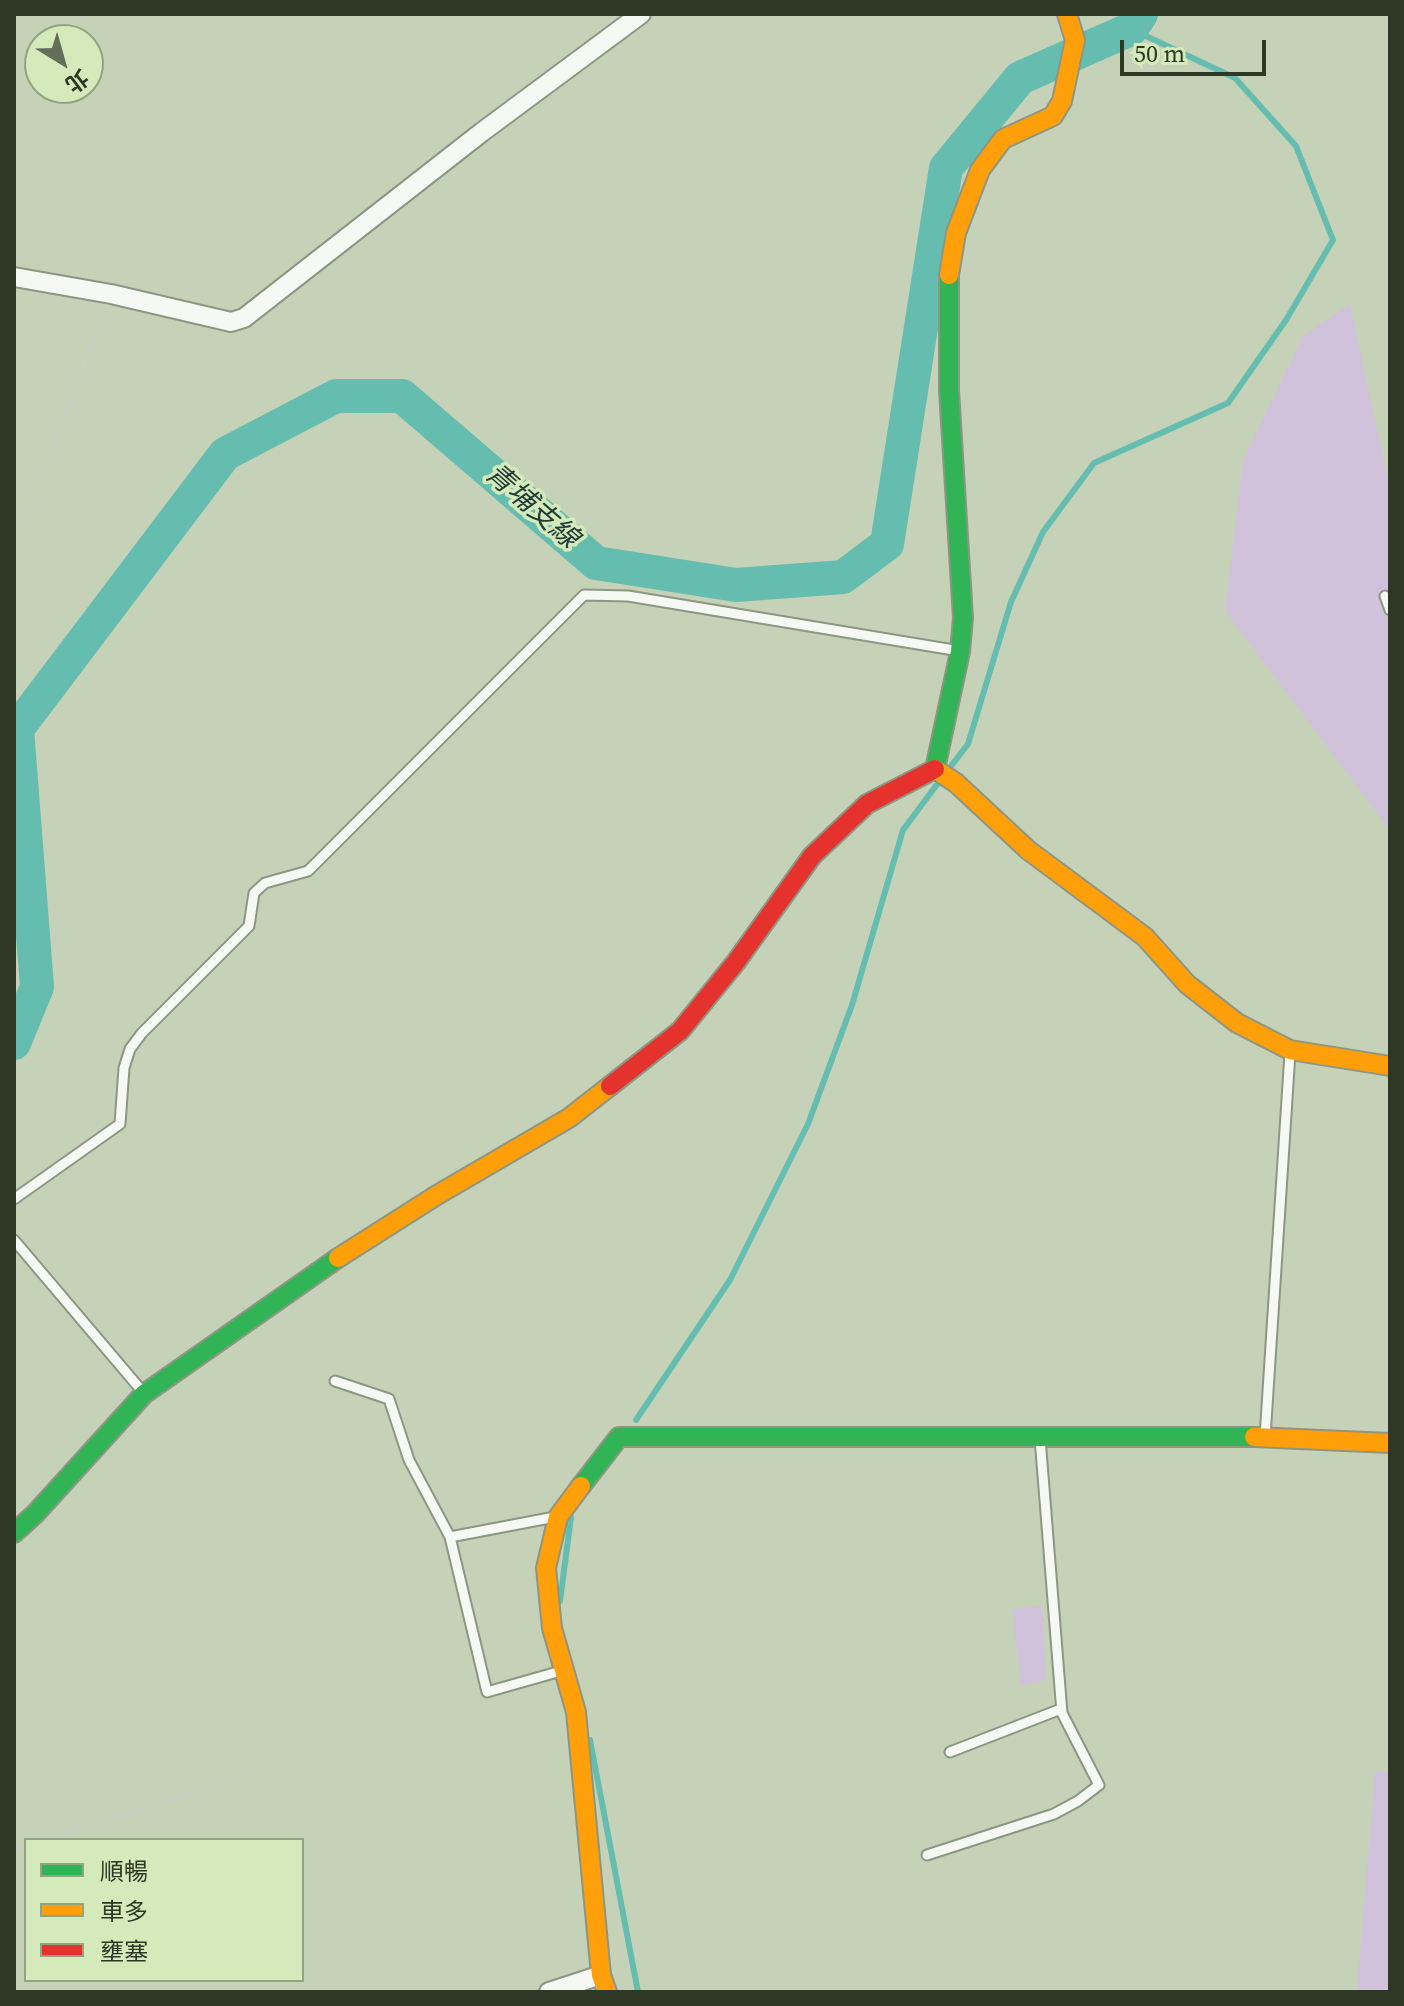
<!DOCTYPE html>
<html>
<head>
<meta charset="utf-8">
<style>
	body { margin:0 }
	#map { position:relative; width:1404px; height:2006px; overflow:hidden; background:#c6d2b8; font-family:"Source Serif 4","Noto Sans TC",serif }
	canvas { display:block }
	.frame { position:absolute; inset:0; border:16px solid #2f3825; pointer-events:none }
	.legend { position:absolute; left:24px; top:1838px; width:280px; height:144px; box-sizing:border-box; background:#d4eabb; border:2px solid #92a37f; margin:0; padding:10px 14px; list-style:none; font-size:24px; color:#2f3825 }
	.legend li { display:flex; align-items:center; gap:16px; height:40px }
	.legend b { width:40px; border:2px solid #92a37f }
	.north { position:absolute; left:24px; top:24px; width:80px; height:80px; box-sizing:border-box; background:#d4eabb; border:2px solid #92a37f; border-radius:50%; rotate:143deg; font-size:22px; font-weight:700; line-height:32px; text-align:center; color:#2f3825 }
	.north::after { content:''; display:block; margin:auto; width:28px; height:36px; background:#646e58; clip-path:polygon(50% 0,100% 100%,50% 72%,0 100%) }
	.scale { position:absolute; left:1120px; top:40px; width:146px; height:36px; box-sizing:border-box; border:4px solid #2f3825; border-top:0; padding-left:10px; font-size:24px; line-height:28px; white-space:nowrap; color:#2f3825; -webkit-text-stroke:6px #d4eabb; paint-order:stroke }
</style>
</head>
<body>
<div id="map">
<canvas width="1404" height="2006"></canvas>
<div class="frame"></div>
<ul class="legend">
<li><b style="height:10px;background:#30b455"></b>順暢</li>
<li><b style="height:10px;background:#ff9f0a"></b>車多</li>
<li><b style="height:10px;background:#e5322d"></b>壅塞</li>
</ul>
<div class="north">北</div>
<div class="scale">50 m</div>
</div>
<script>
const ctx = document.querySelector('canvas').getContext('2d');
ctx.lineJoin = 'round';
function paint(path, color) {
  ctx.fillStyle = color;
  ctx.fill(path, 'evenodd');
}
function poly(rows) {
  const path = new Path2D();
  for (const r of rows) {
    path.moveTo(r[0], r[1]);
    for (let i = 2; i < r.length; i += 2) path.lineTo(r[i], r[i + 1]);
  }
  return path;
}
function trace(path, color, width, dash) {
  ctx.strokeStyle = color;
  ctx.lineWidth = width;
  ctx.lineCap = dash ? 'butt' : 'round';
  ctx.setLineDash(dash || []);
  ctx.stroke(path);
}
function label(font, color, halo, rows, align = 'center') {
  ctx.font = font + ' "Source Serif 4","Noto Sans TC",serif';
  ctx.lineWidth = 7;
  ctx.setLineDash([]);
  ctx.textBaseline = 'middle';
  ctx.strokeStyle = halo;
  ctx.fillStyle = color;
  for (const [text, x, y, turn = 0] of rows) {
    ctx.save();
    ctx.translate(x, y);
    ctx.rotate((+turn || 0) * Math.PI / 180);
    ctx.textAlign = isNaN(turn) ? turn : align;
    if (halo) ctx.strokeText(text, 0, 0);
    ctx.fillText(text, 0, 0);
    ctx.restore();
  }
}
const green = poly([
	[1350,304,1390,489,1390,830,1225,611,1243,461,1303,336],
	[1042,1606,1046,1680,1021,1686,1012,1609],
	[1375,1771,1390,1772,1390,1992,1357,1992]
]);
const stream = poly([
	[948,770,968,744,1011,602,1043,532,1094,463,1228,403,1286,320,1333,240,1296,146,1235,78,1131,29],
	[636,1420,730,1280,808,1124,852,1005,903,830,941,779],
	[560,1601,571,1517],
	[590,1740,638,1992]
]);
const river = poly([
	[14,1043,37,987,17,729,225,454,336,396,402,396,596,563,736,585,843,577,887,544,946,168,1020,78,1131,29,1141,14]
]);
const path = poly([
	[14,522,36,491,104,313],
	[44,1840,256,1773],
	[14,1849,26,1846]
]);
const lane = poly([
	[1385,596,1390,610],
	[14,1199,120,1124,124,1068,130,1049,142,1033,249,926,254,893,265,883,308,871,584,595,628,596,960,651],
	[14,1240,142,1391],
	[335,1381,389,1399,409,1460,450,1537,487,1692,561,1671],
	[1265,1437,1290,1053],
	[450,1537,555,1517],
	[950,1752,1061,1709],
	[927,1855,1054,1814,1078,1801,1099,1785,1062,1713,1040,1438]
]);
const street = poly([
	[14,277,111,294,231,322,244,318,482,132,641,14],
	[549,1992,601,1975]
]);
const fast = poly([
	[935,769,960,652,963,618,949,390,949,275],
	[581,1486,619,1437,1254,1437],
	[14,1533,35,1514,144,1394,338,1258]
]);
const slow = poly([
	[949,275,956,233,980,170,1003,139,1053,116,1062,101,1075,40,1067,14],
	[935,769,956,783,1028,850,1145,937,1187,984,1237,1023,1290,1050,1390,1066],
	[338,1258,437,1195,569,1118,610,1086],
	[1254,1437,1390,1443],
	[581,1486,558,1517,546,1568,552,1628,576,1712,601,1975,607,1992]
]);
const jam = poly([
	[610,1086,680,1031,736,962,812,856,867,804,935,769]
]);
const waterNames = [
	["青埔支線",531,507,41]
];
paint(green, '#cfc2da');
trace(stream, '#65bdb0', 6);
trace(river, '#65bdb0', 34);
trace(lane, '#8d9682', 13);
trace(street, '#8d9682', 22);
trace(fast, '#8d9682', 22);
trace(slow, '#8d9682', 22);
trace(jam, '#8d9682', 22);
trace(path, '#cacec6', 3, [6, 4]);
trace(lane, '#f6f8f4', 9);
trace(street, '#f6f8f4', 18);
trace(fast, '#30b455', 18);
trace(slow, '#ff9f0a', 18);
trace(jam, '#e5322d', 18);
label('italic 28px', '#223c3a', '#d4eabb', waterNames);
</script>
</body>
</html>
